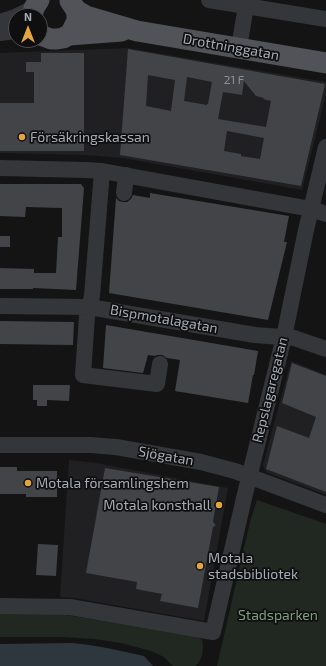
<!DOCTYPE html>
<html>
<head>
<meta charset="utf-8">
<style>
	body { margin:0 }
	#map { position:relative; width:326px; height:666px; overflow:hidden; background:#141415; font-family:"Exo 2",sans-serif }
	canvas { display:block }
	.north { position:absolute; left:8px; top:8px; width:40px; height:40px; box-sizing:border-box; background:#0f0f10; border:1px solid #4c4d52; border-radius:50%; rotate:0deg; font-size:11px; font-weight:700; line-height:16px; text-align:center; color:#a7abb5 }
	.north::after { content:''; display:block; margin:auto; width:14px; height:18px; background:#e3a53e; clip-path:polygon(50% 0,100% 100%,50% 72%,0 100%) }
</style>
</head>
<body>
<div id="map">
<canvas width="326" height="666"></canvas>
<div class="north">N</div>
</div>
<script>
const ctx = document.querySelector('canvas').getContext('2d');
ctx.lineJoin = 'round';
function paint(path, color) {
  ctx.fillStyle = color;
  ctx.fill(path, 'evenodd');
}
function poly(rows) {
  const path = new Path2D();
  for (const r of rows) {
    path.moveTo(r[0], r[1]);
    for (let i = 2; i < r.length; i += 2) path.lineTo(r[i], r[i + 1]);
  }
  return path;
}
function trace(path, color, width, dash) {
  ctx.strokeStyle = color;
  ctx.lineWidth = width;
  ctx.lineCap = dash ? 'butt' : 'round';
  ctx.setLineDash(dash || []);
  ctx.stroke(path);
}
function label(font, color, halo, rows, align = 'center') {
  ctx.font = font + ' "Exo 2",sans-serif';
  ctx.lineWidth = 3.5;
  ctx.setLineDash([]);
  ctx.textBaseline = 'middle';
  ctx.strokeStyle = halo;
  ctx.fillStyle = color;
  for (const [text, x, y, turn = 0] of rows) {
    ctx.save();
    ctx.translate(x, y);
    ctx.rotate((+turn || 0) * Math.PI / 180);
    ctx.textAlign = isNaN(turn) ? turn : align;
    if (halo) ctx.strokeText(text, 0, 0);
    ctx.fillText(text, 0, 0);
    ctx.restore();
  }
}
const built = poly([
	[128,48,326,82,326,94,302,190,123,158,84,155,0,153,0,53],
	[291,361,326,375,326,495,268,473,264,469,263,464],
	[69,460,96,463,228,488,204,621,74,598,60,597]
]);
const green = poly([
	[257,500,326,524,326,666,217,666,250,522],
	[0,613,60,614,198,637,202,640,203,645,202,655,199,662,196,666,173,666,164,657,151,651,121,643,94,639,62,637,0,637]
]);
const water = poly([
	[73,643,89,645,107,648,144,656,153,666,0,666,0,644]
]);
const building = poly([
	[128,49,325,84,301,186,120,155],
	[148,75,175,80,171,111,146,106],
	[187,77,212,82,208,104,207,104,207,105,184,101],
	[244,81,256,96,264,98,263,99,271,101,266,127,218,119,223,92,242,95],
	[227,131,264,138,260,159,241,156,241,154,224,151],
	[41,53,84,53,84,151,0,151,0,103,34,103,34,72,26,72,26,62,41,62],
	[0,184,81,184,84,188,76,290,33,288,33,289,0,289,0,268,34,269,34,273,56,273,58,237,62,237,62,208,26,207,25,217,0,216],
	[150,193,289,216,284,242,287,242,268,320,109,293,116,198,119,201,123,202,127,202,131,199,133,195,150,198],
	[0,236,10,236,10,247,0,247],
	[0,321,74,322,73,345,0,344],
	[106,325,258,351,254,375,253,375,248,403,175,391,180,360,167,358,162,355,157,355,155,356,148,355,143,373,103,368],
	[292,363,326,376,326,492,266,469,277,426,309,438,316,417,282,403],
	[33,385,70,385,69,401,47,400,47,406,37,406,37,400,33,400],
	[0,467,17,467,17,471,57,471,57,497,26,497,26,494,0,494],
	[105,468,219,487,213,522,216,525,213,527,198,608,160,601,162,594,136,589,137,582,86,573],
	[38,544,58,545,56,576,36,575]
]);
const minor = poly([
	[209,0,326,19],
	[17,16,34,8],
	[0,22,16,17],
	[0,33,16,31],
	[239,48,247,0],
	[0,168,86,170,102,171,311,209,326,214],
	[102,171,92,296,87,316,83,375,157,384,160,364],
	[124,193,126,175],
	[0,306,89,307,255,335,294,338,326,349],
	[0,445,90,445,116,447,201,462,235,471,326,505],
	[0,606,70,607,213,632,245,494,284,337,306,230,326,147]
]);
const major = poly([
	[76,10,86,16,137,31,326,63],
	[32,16,34,8,39,0],
	[40,35,51,39,57,39,63,38,69,35,72,31,77,21,77,15,76,10,70,1],
	[69,35,122,31]
]);
const markers = [
	[22,137,4,"#e3a53e"],
	[28,483,4,"#e3a53e"],
	[219,505,4,"#e3a53e"],
	[200,566,4,"#e3a53e"]
];
const numberNames = [
	["21 F",234,80]
];
const streetNames = [
	["Drottninggatan",231,47,10],
	["Bispmotalagatan",164,319,10],
	["Repslagaregatan",270,390,-76],
	["Sjögatan",166,456,10]
];
const poiNames = [
	["Försäkringskassan",30,137],
	["Motala församlingshem",36,483],
	["Motala konsthall",211,505,"right"],
	["Motala",208,558],
	["stadsbibliotek",208,574]
];
const parkNames = [
	["Stadsparken",278,615]
];
paint(built, '#202022');
paint(green, '#202821');
paint(water, '#2e373d');
paint(building, '#434448');
trace(minor, '#35363a', 16);
trace(major, '#515359', 21);
for (const [x, y, r, color] of markers) {
  const dot = new Path2D();
  dot.arc(x, y, r, 0, 2 * Math.PI);
  ctx.fillStyle = color;
  ctx.fill(dot);
  trace(dot, '#0f0f10', 1.5);
}
label('12px', '#8e919a', null, numberNames);
label('14px', '#a7abb5', '#0f0f10', streetNames);
label('14px', '#a7abb5', '#0f0f10', poiNames, 'left');
label('14px', '#7f9e80', '#0f0f10', parkNames);
</script>
</body>
</html>
